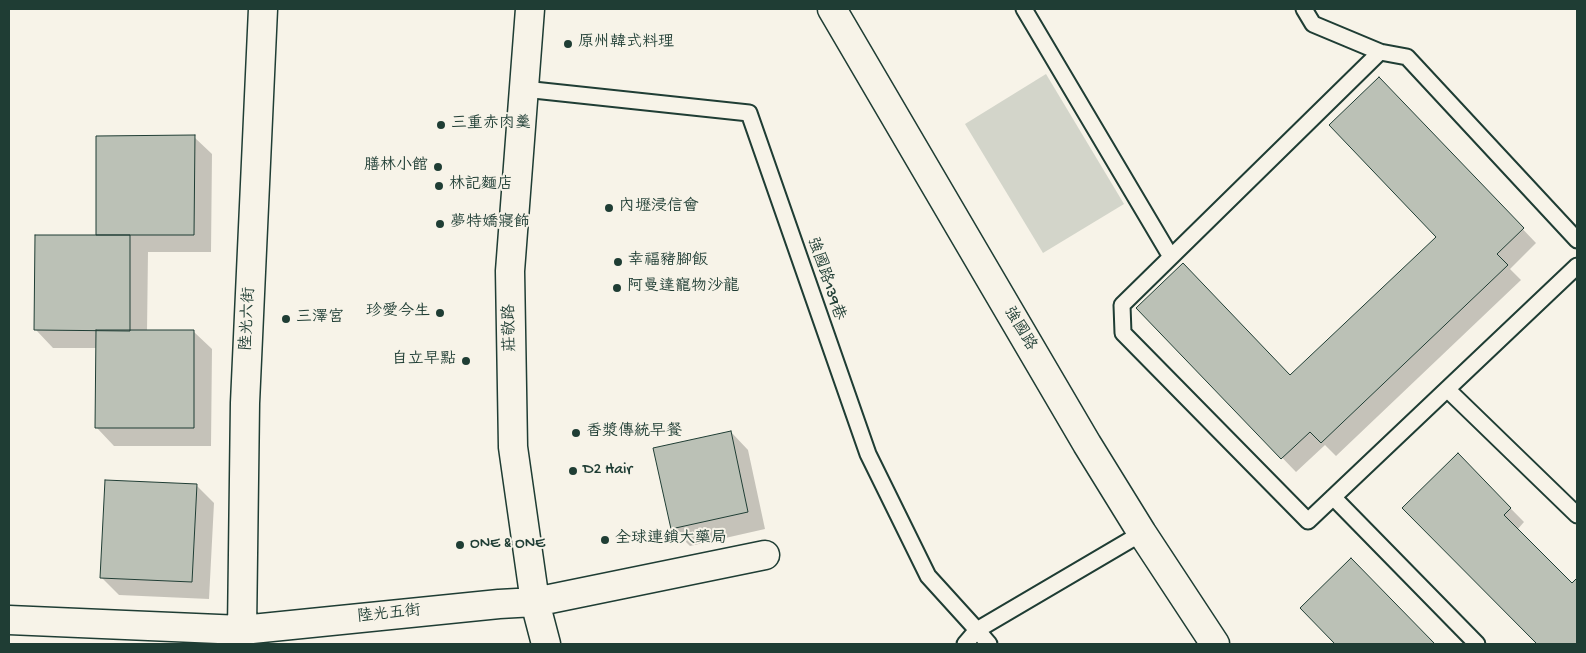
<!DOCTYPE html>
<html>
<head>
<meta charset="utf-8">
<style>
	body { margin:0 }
	#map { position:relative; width:1586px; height:653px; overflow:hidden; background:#f7f3e8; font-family:"Gochi Hand",sans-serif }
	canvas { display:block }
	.frame { position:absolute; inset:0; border:10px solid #1f3d34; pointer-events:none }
</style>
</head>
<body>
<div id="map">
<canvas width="1586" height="653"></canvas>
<div class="frame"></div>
</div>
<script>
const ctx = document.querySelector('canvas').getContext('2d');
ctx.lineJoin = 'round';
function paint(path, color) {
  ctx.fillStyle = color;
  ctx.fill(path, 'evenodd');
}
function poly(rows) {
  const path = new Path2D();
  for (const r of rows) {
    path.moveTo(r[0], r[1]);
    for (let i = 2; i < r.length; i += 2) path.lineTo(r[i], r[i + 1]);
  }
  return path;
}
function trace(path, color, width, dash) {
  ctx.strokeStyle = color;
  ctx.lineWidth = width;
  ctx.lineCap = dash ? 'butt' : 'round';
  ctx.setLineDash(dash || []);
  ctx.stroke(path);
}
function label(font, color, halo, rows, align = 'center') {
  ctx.font = font + ' "Gochi Hand","LXGW WenKai TC",sans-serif';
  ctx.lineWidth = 4;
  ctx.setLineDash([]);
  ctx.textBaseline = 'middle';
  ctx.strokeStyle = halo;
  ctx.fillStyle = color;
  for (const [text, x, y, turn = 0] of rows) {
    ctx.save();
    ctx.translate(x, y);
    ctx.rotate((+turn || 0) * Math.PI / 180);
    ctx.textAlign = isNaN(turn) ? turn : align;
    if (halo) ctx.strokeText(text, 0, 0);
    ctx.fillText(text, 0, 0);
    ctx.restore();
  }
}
const green = poly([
	[1046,74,1124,204,1043,253,965,124]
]);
const shadow = poly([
	[1393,93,1536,243,1510,269,1521,280,1336,456,1325,445,1296,472,1138,308,1290,377,1437,237],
	[194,137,212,154,211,252,148,252,147,332,194,332,212,349,211,446,114,446,97,428,97,348,53,348,36,330,97,236],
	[731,432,748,450,765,529,690,546,672,528],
	[1458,455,1524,522,1517,530,1572,585,1577,580,1577,644,1539,644,1404,508],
	[197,486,214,503,209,599,119,595,101,577],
	[1365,573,1433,644,1337,644,1301,608]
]);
const building = poly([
	[1379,77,1524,228,1497,254,1508,265,1321,443,1310,432,1281,459,1136,308,1183,263,1290,375,1436,237,1329,125,1379,77],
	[195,135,194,235,96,235,96,136,195,135],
	[35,235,130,235,130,331,34,330,35,235],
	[96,330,194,330,194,428,95,428,96,330],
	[731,431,748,512,671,529,653,448,731,431],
	[1458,453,1511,508,1504,515,1572,583,1577,578,1577,644,1537,644,1402,508,1458,453],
	[105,480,197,484,192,582,100,578,105,480],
	[1351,558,1435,644,1335,644,1300,608,1351,558]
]);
const service = poly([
	[1024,9,1171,257],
	[1304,9,1313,24,1380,52],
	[524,89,749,113,868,454,928,576,977,630,989,644],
	[1577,240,1407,57,1380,52,1122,305,1123,333,1308,521,1577,266],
	[1448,390,1577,515],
	[1333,497,1477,644],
	[965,644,977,630,1142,533]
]);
const minor = poly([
	[530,9,510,271,513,447,535,602,546,644],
	[832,9,1087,444,1142,533,1215,644],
	[9,620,242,630,499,604,535,602,765,555],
	[242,630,245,403,263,9]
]);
const markers = [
	[568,44,5,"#1f3d34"],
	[441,125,5,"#1f3d34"],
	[438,167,5,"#1f3d34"],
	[439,186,5,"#1f3d34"],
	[609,208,5,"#1f3d34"],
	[440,224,5,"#1f3d34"],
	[618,262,5,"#1f3d34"],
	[617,288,5,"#1f3d34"],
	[440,313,5,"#1f3d34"],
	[286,319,5,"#1f3d34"],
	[466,361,5,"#1f3d34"],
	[576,433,5,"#1f3d34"],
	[573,471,5,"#1f3d34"],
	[605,540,5,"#1f3d34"],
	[460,545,5,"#1f3d34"]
];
const poiNames = [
	["原州韓式料理",578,44],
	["三重赤肉羹",451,125],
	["膳林小館",428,167,"right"],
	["林記麵店",449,186],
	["內壢浸信會",619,208],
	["夢特嬌寢飾",450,224],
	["幸福豬腳飯",628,262],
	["阿曼達寵物沙龍",627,288],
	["珍愛今生",430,313,"right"],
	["三澤宮",296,319],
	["自立早點",456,361,"right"],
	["香漿傳統早餐",586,433],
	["D2 Hair",583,471],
	["全球連鎖大藥局",615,540],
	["ONE & ONE",470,545]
];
const streetNames = [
	["強國路139巷",825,279,71],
	["陸光六街",249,319,-87],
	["莊敬路",511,328,-91],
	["強國路",1019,329,59],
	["陸光五街",389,615,-6]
];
paint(green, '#d3d5ca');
paint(shadow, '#0003');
paint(building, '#bbc1b6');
trace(building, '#1f3d34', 1);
trace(service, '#1f3d34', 19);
trace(minor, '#1f3d34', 31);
trace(service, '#f7f3e8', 15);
trace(minor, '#f7f3e8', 28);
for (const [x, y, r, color] of markers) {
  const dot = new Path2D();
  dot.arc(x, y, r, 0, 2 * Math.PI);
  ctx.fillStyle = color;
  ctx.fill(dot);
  trace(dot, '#f7f3e8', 2);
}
label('16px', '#1f3d34', '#f7f3e8', poiNames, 'left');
label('16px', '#1f3d34', '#f7f3e8', streetNames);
</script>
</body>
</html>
